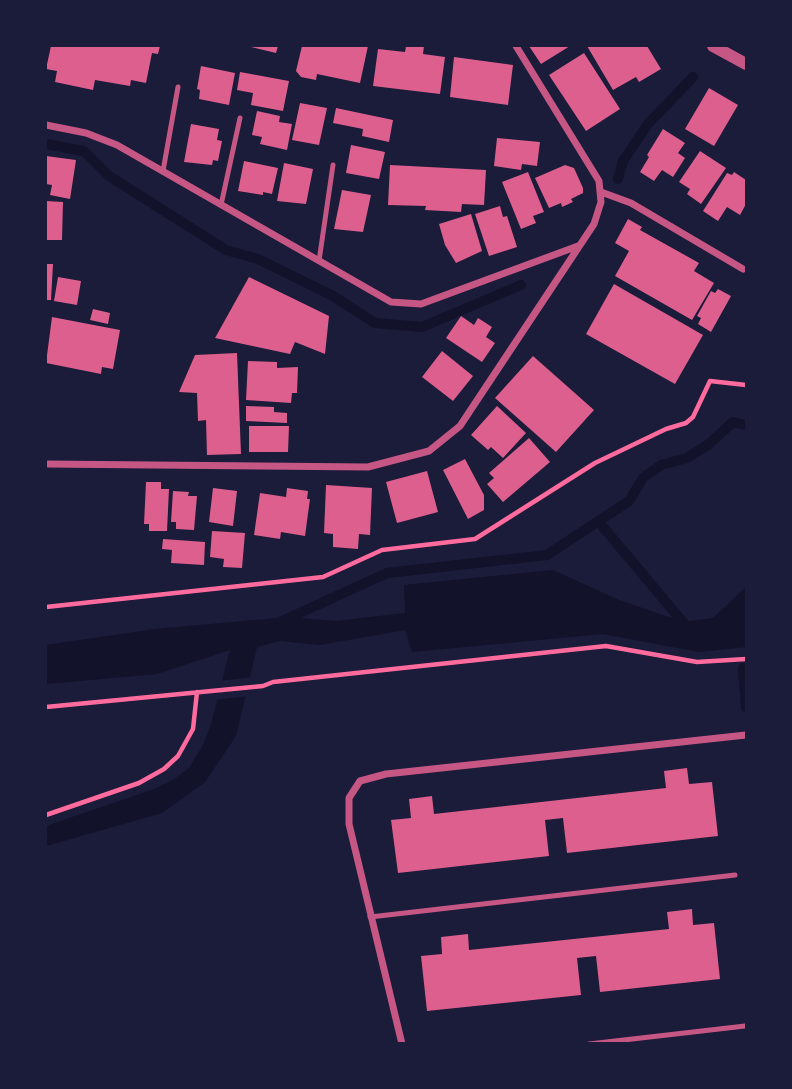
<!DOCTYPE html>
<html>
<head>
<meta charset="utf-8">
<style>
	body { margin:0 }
	#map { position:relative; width:792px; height:1089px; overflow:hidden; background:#1b1b3a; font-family:Mulish,sans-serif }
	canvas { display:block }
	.frame { position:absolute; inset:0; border:47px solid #1b1b3a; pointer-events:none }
</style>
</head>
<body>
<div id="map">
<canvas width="792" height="1089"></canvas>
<div class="frame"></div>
</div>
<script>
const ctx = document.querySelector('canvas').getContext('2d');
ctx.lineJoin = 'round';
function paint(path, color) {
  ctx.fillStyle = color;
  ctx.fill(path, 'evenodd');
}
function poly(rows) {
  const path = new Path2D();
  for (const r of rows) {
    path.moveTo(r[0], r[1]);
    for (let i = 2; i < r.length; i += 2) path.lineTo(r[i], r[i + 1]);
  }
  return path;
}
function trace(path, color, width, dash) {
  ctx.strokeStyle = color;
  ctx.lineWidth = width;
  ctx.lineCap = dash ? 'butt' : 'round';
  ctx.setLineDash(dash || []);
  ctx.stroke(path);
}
const water = poly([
	[553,570,619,600,683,622,713,618,746,587,746,647,699,652,603,634,412,652,405,630,320,645,280,641,257,647,236,736,205,782,162,813,46,846,46,826,154,789,173,780,189,768,203,745,211,724,230,650,157,674,46,684,46,645,155,629,288,617,336,621,405,613,404,585]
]);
const pier = poly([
	[254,677,249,696,213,700,218,681]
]);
const stream = poly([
	[46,144,84,151,109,176,226,250,258,259,333,296,375,323,422,327,521,285],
	[618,179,623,161,648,124,693,77],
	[599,522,691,632],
	[280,622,387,573,547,555,629,501,643,478,661,465,687,458,709,444,733,422,746,425],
	[743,668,746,707]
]);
const building = poly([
	[51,46,160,46,158,54,152,53,146,83,131,80,130,86,95,80,93,90,55,82,57,71,46,69],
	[247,46,278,46,276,53],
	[302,46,368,46,360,83,317,74,316,80,301,77,296,71],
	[406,46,424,46,423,54,445,57,440,94,373,86,378,49,405,52],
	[529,46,570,46,541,64],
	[587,46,647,46,661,69,639,82,636,77,613,90],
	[584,53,620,109,586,131,549,75],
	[454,57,513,65,508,105,450,97],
	[201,66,235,73,229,105,199,99,200,90,197,89],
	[240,72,289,81,283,111,251,105,253,93,237,90],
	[709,88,738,105,714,146,685,129],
	[300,103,327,108,319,145,292,140],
	[336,108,393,120,389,142,362,136,363,129,333,123],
	[257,111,280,116,279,122,292,124,287,150,260,144,262,137,252,135],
	[191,124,219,129,217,140,222,141,218,161,213,160,212,165,184,162],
	[663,129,685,143,678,153,685,158,673,177,662,170,654,181,640,172,649,157,647,155],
	[497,138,540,142,537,166,522,164,521,170,494,166],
	[351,145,385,152,379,179,346,173],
	[700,151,726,168,701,204,687,194,690,189,679,182],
	[46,156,76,160,70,199,50,195,52,185,46,184],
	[244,161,278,168,272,194,263,192,263,195,238,191],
	[284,163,313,169,306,204,277,201],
	[390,165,486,170,484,205,462,204,461,212,425,210,426,206,388,205],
	[565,165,574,168,583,188,583,193,571,199,573,202,562,207,561,203,549,208,535,178],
	[528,172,544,212,533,216,536,223,521,229,502,182],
	[734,172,746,180,746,204,740,215,727,207,718,221,703,211,727,173,732,175],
	[342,190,371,195,363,232,334,229],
	[46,201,63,202,62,240,46,240],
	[500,206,503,217,507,216,517,247,489,256,475,214],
	[471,214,482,251,456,263,445,245,439,224],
	[628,219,642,227,640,230,699,263,694,271,714,283,692,320,615,276,629,251,615,243],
	[46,264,53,264,51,300,46,300],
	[58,277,81,281,77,305,54,301],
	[249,277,329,316,325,354,295,342,290,354,215,338],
	[614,284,703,335,675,384,586,334],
	[718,289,731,296,711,332,698,324,701,318,697,316,711,291,715,293],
	[93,309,110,313,108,324,90,320],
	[461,316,474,325,478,318,492,327,486,337,495,343,482,362,446,338],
	[52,317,120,330,113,369,102,367,101,374,46,363],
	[442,351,473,376,453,401,422,377],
	[237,353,241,454,207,455,206,420,198,421,197,393,179,392,195,355],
	[533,356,594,410,556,452,495,398],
	[248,361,277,362,277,368,298,367,297,393,292,393,291,403,246,400],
	[246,406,274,407,274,412,287,413,287,423,246,421],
	[497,406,526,433,503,458,491,447,488,450,471,435],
	[249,426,289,426,288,452,249,452],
	[529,438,550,462,503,502,487,484,494,478,489,473],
	[465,459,484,495,484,510,468,519,443,470],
	[427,471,438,512,397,523,386,482],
	[146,482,161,482,161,489,169,489,167,531,149,531,149,524,144,524],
	[326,485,372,488,370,535,359,534,358,549,333,547,333,534,324,533],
	[213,488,237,491,233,526,209,522],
	[287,488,308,491,307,499,310,499,305,536,281,532,280,539,254,535,260,493,286,497],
	[173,491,189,492,188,496,197,496,194,530,176,529,176,522,171,522],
	[212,531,245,533,242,568,223,567,224,559,210,557],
	[163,539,205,542,204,565,171,563,172,550,162,549],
	[687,768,689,784,712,782,718,836,567,853,563,818,545,820,549,856,398,873,391,820,411,818,409,799,432,796,434,814,666,788,664,771],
	[692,909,693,925,714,923,720,979,600,992,596,956,577,958,581,995,427,1011,421,956,442,954,441,937,468,934,469,950,669,929,667,912]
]);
const path = poly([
	[46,607,323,577,382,550,475,539,595,463,666,429,686,423,693,417,710,381,746,385],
	[46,707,263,686,273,682,606,646,697,662,746,659],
	[46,815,139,783,164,769,178,756,193,729,197,692]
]);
const service = poly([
	[163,171,178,87],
	[221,205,240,118],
	[319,261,333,165],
	[370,917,735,875],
	[589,1044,745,1026]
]);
const minor = poly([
	[46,125,86,133,117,145,391,302,421,304,578,246],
	[601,192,631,203,743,269],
	[46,464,368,467,429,451,460,426,594,224,601,202,599,181,516,46],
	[402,1044,349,824,349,798,360,781,386,774,746,735]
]);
const tertiary = poly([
	[713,46,746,64]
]);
paint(water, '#12122b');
paint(pier, '#1b1b3a');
trace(stream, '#12122b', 10);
paint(building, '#dd5f8e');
trace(path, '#ff6b9d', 4.5);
trace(service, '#c65784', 5);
trace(minor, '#c65784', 7);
trace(tertiary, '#c65784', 12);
</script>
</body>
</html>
